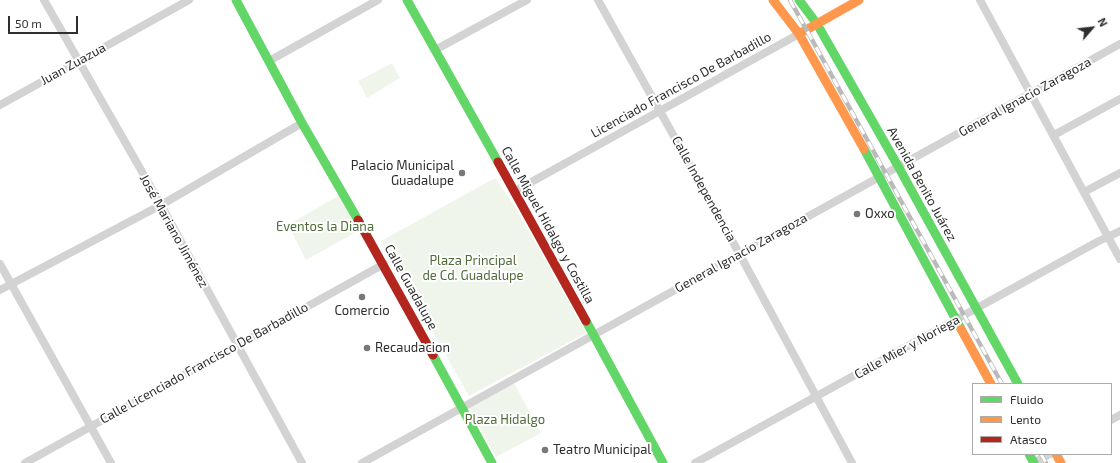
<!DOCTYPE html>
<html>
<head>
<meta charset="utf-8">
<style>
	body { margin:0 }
	#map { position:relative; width:1120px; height:463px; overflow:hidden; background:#fff; font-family:"Exo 2",sans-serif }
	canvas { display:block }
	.legend { position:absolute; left:972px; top:383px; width:140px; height:72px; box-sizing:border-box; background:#fff; border:1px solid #ababab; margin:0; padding:5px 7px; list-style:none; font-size:12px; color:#2e2e2e }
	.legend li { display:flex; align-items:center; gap:8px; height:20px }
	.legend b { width:20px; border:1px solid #ababab }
	.north { position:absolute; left:1072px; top:8px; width:40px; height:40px; -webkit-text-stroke:3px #fff; paint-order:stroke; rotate:62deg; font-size:11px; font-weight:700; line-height:16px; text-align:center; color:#2e2e2e }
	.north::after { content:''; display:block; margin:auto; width:14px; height:18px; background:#2e2e2e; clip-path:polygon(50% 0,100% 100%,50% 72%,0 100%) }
	.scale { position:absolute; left:8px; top:16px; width:70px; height:18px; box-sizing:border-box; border:2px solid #2e2e2e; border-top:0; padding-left:5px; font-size:12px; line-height:14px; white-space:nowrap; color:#2e2e2e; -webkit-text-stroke:3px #fff; paint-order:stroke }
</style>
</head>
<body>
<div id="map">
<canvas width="1120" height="463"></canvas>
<ul class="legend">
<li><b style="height:5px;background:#63d668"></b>Fluido</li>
<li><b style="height:5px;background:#ff974d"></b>Lento</li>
<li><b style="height:5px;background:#b3261e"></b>Atasco</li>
</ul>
<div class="north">N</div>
<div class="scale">50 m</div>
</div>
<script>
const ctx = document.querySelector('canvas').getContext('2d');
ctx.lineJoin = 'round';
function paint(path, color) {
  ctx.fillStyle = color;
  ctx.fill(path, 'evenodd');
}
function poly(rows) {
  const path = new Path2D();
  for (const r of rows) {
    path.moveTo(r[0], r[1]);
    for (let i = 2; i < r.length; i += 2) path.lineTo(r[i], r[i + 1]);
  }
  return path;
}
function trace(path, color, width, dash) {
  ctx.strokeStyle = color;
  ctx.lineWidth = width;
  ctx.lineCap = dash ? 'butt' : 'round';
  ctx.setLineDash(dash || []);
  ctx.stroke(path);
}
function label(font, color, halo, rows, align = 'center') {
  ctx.font = font + ' "Exo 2",sans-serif';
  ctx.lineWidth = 4;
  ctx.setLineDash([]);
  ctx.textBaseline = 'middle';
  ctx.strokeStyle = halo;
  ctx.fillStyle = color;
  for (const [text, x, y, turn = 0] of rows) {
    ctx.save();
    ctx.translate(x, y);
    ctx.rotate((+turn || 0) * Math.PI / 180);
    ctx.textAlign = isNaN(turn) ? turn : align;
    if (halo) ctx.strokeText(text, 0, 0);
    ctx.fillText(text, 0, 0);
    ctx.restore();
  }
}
const green = poly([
	[392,63,400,78,367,98,358,81],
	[495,178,516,208,586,333,469,396,381,241],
	[340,195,360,230,306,260,288,225],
	[514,383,541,433,496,457,469,408]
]);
const street = poly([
	[44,0,161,205,302,463],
	[598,0,739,253,852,463],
	[980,0,1120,259],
	[435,50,527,0],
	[269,61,378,0],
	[0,105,189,0],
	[1054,135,1120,99],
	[515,191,799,34],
	[1084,192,1120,173],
	[0,264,111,463],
	[0,290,161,205,302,123],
	[1111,420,1120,415],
	[25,463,384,264],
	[362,463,1120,44],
	[695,463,1097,242,1120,231],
	[1033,463,1050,454]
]);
const fast = poly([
	[236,0,302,123,358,220],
	[407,0,498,162],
	[799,0,817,24,898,166,1018,384],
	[864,149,961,329],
	[586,321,663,463],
	[433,355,492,463],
	[1029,454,1034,463]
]);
const slow = poly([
	[773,0,799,34,864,149],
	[799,34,859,0],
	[961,329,991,384],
	[1056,454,1061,463]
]);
const jam = poly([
	[498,162,586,321],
	[358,220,433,355]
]);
const rail = poly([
	[790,0,1002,384],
	[1041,454,1046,463]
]);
const markers = [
	[462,173,4,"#777"],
	[857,214,4,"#777"],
	[362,297,4,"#777"],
	[367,348,4,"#777"],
	[545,450,4,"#777"]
];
const streetNames = [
	["Juan Zuazua",73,64,-29],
	["Licenciado Francisco De Barbadillo",681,85,-29],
	["General Ignacio Zaragoza",1025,97,-29],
	["Avenida Benito Juárez",922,184,61],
	["Calle Independencia",704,189,61],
	["Calle Miguel Hidalgo y Costilla",548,225,61],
	["José Mariano Jiménez",174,231,61],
	["General Ignacio Zaragoza",741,253,-29],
	["Calle Guadalupe",411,287,61],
	["Calle Mier y Noriega",907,347,-29],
	["Calle Licenciado Francisco De Barbadillo",204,363,-29]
];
const poiNames = [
	["Palacio Municipal",454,166,"right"],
	["Guadalupe",454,181,"right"],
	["Oxxo",865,214],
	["Comercio",362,311,"center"],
	["Recaudacion",375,348],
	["Teatro Municipal",553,450]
];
const parkNames = [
	["Eventos la Diana",325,227],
	["Plaza Principal",473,261],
	["de Cd. Guadalupe",473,276],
	["Plaza Hidalgo",505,420]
];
paint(green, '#f0f5eb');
trace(street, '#d3d3d3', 8);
trace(fast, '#63d668', 9);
trace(slow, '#ff974d', 9);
trace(jam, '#b3261e', 9);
trace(rail, '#bababa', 4.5);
trace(rail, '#fff', 3, [9]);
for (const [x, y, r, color] of markers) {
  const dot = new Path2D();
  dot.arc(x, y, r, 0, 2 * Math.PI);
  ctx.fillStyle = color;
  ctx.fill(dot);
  trace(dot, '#fff', 1.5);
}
label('13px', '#2e2e2e', '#fff', streetNames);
label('13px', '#2e2e2e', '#fff', poiNames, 'left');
label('13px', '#506c39', '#fff', parkNames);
</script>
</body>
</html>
